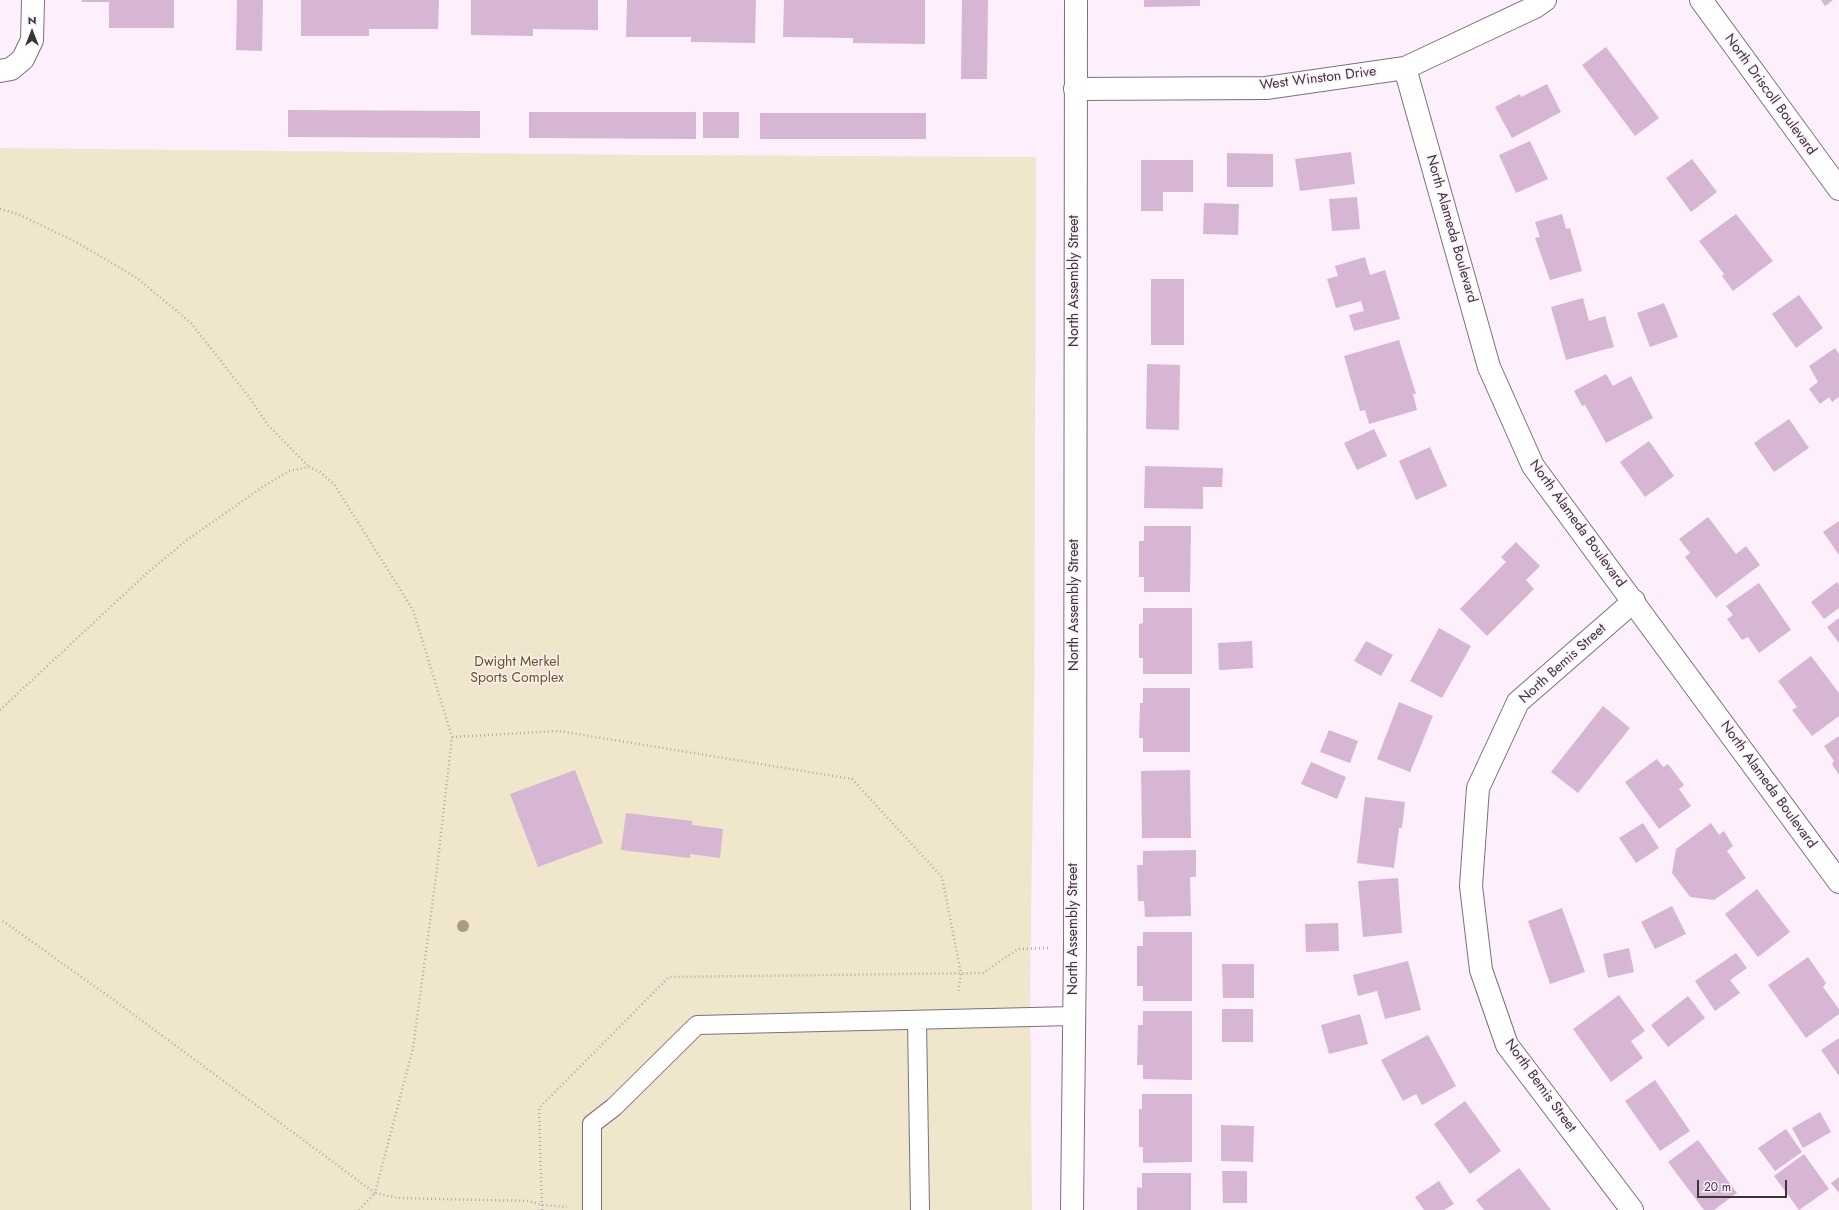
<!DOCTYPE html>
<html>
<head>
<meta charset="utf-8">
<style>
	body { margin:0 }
	#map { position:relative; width:1839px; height:1210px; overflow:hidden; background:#fdeffb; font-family:Jost,sans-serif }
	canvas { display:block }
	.north { position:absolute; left:12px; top:12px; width:40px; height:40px; -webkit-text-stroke:3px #fdeffb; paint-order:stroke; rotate:0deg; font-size:11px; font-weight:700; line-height:16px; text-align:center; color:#3a3539 }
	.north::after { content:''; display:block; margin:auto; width:14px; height:18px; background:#3a3539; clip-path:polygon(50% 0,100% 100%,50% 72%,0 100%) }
	.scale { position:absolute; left:1697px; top:1180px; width:90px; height:18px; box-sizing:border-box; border:2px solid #3a3539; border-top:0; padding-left:5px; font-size:12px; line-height:14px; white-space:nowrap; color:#3a3539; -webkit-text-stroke:3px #fdeffb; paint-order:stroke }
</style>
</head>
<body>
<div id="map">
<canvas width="1839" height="1210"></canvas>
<div class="north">N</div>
<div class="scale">20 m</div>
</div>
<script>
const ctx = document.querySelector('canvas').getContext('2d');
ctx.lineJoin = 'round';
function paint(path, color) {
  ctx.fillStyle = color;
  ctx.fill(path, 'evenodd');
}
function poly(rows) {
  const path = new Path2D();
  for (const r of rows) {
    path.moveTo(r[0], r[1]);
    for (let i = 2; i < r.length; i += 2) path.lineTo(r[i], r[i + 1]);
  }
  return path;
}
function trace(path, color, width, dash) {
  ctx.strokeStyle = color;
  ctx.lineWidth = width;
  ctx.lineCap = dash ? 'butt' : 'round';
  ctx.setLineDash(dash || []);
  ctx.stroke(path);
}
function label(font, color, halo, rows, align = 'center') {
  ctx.font = font + ' Jost,sans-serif';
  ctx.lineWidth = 3;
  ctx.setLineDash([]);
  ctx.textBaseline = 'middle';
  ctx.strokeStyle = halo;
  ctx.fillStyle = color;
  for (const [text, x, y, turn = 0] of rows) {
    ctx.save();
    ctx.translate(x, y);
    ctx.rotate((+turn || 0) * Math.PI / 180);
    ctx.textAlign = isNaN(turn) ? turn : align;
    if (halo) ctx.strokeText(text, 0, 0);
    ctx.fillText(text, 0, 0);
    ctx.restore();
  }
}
const green = poly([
	[0,148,647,155,1036,157,1034,717,1030,982,1032,1210,0,1210]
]);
const building = poly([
	[82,0,174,0,174,28,109,28,109,2,82,2],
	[237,0,263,0,262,51,236,50],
	[301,0,439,0,438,29,369,29,369,36,301,36],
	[471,0,598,0,598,30,533,29,533,36,471,35],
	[627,0,756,0,755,43,691,42,691,37,626,37],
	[784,0,925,0,925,44,853,43,853,38,783,37],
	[962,0,988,0,987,79,961,79],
	[1144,0,1200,0,1200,6,1144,7],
	[1821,0,1833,0,1825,6],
	[1606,47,1659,118,1635,136,1582,65],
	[1547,84,1561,112,1512,138,1495,107,1520,94,1521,97],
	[288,110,480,111,480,138,288,137],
	[529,112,696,112,696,139,529,138],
	[703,112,739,112,739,138,703,138],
	[760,113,926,113,926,139,760,139],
	[1530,141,1548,179,1516,193,1499,155],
	[1351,152,1355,184,1300,191,1295,159],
	[1227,153,1273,154,1273,187,1227,187],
	[1692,159,1717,192,1691,212,1666,178],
	[1141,160,1193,160,1193,192,1163,192,1163,211,1141,211],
	[1357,197,1360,229,1332,231,1329,199],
	[1204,203,1239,204,1238,235,1203,234],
	[1562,214,1566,229,1570,228,1582,271,1550,280,1535,238,1540,237,1535,222],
	[1736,214,1773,261,1733,291,1722,276,1724,274,1699,241],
	[1365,257,1370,275,1385,270,1400,319,1354,331,1349,315,1364,311,1361,301,1336,308,1327,279,1338,276,1335,266],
	[1151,279,1184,279,1184,345,1151,345],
	[1799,295,1823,328,1796,348,1772,314],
	[1583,298,1589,321,1605,316,1614,347,1566,360,1551,307],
	[1664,303,1678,337,1650,347,1637,313],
	[1399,340,1416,394,1413,394,1417,410,1369,424,1365,410,1360,411,1344,356],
	[1835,348,1839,354,1839,397,1832,402,1829,397,1820,404,1809,389,1818,382,1809,366],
	[1147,364,1180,365,1179,430,1146,429],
	[1606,374,1613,386,1631,376,1653,418,1606,443,1585,405,1582,406,1574,391],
	[1789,419,1809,448,1774,472,1754,443],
	[1374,429,1387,456,1357,470,1344,443],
	[1649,441,1674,476,1645,497,1620,462],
	[1430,447,1447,486,1416,500,1399,461],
	[1145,466,1223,468,1222,487,1203,487,1203,509,1144,508],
	[1708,517,1736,554,1746,546,1760,565,1716,598,1685,557,1690,553,1679,539],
	[1839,521,1839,555,1823,532],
	[1144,526,1191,526,1190,592,1144,592,1144,577,1139,577,1139,541,1144,541],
	[1516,542,1540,566,1526,580,1534,589,1487,636,1460,609,1506,562,1501,557],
	[1837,582,1839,585,1839,608,1824,619,1811,602],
	[1759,583,1791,630,1759,653,1748,637,1742,640,1727,619,1733,615,1726,606],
	[1143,608,1192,608,1192,674,1143,674,1143,658,1139,658,1139,624,1143,623],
	[1839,618,1839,643,1827,627],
	[1439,628,1471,646,1442,698,1410,681],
	[1252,641,1253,668,1219,670,1218,643],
	[1366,641,1393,655,1381,676,1354,661],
	[1811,656,1839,693,1839,716,1812,736,1792,710,1797,707,1778,681],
	[1143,688,1190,688,1190,752,1143,752,1143,738,1139,738,1140,703,1143,703],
	[1399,702,1433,716,1410,772,1377,759],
	[1603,706,1630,728,1578,793,1551,772],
	[1329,730,1358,741,1350,763,1320,752],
	[1839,736,1839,775,1832,764,1834,761,1824,746],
	[1657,759,1663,767,1668,764,1684,785,1679,789,1691,806,1659,829,1625,782],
	[1311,762,1346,777,1337,799,1301,784],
	[575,770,603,843,538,867,510,794],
	[1190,770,1191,838,1142,838,1141,771],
	[1365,797,1405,802,1402,828,1399,828,1394,868,1357,863],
	[626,813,692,821,692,825,723,829,720,858,690,854,690,858,621,850],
	[1643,823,1659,848,1636,863,1619,838],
	[1711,823,1719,835,1724,831,1733,846,1727,851,1746,878,1714,900,1690,897,1672,873,1676,849],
	[1196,850,1196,877,1190,877,1191,916,1145,917,1144,901,1138,901,1137,865,1143,865,1143,851],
	[1398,878,1402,933,1363,937,1358,881],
	[1757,889,1790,932,1758,957,1725,914],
	[1672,906,1686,934,1655,949,1641,922],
	[1562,908,1585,972,1550,984,1528,921],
	[1338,923,1339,951,1306,952,1305,924],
	[1143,932,1192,932,1192,1001,1143,1001,1143,986,1137,986,1137,946,1143,946],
	[1629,948,1634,972,1608,978,1603,954],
	[1736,953,1747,968,1730,980,1740,993,1715,1011,1695,981],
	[1808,957,1826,983,1823,987,1839,1009,1839,1014,1806,1038,1768,985],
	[1408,961,1421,1010,1385,1019,1377,991,1358,996,1353,975],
	[1222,964,1254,964,1254,998,1223,998],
	[1619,995,1645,1031,1631,1041,1643,1058,1611,1082,1573,1029],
	[1688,996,1705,1018,1668,1047,1651,1025],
	[1222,1009,1253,1009,1253,1042,1222,1042],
	[1143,1011,1192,1011,1192,1080,1143,1079,1143,1065,1137,1065,1138,1025,1143,1025],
	[1360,1014,1368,1044,1329,1054,1321,1025],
	[1428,1035,1456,1086,1422,1105,1416,1094,1403,1101,1381,1060],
	[1839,1038,1839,1076,1821,1050],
	[1655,1080,1690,1131,1660,1151,1625,1101],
	[1142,1094,1192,1094,1192,1162,1143,1163,1143,1147,1139,1147,1139,1109,1142,1109],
	[1465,1101,1501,1151,1470,1174,1434,1124],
	[1820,1112,1831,1132,1803,1148,1792,1128],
	[1221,1125,1254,1126,1253,1162,1221,1161],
	[1786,1129,1802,1152,1775,1171,1758,1148],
	[1698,1140,1737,1193,1714,1210,1704,1210,1668,1162],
	[1804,1154,1829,1189,1799,1210,1774,1176],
	[1519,1168,1551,1210,1484,1210,1476,1200],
	[1222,1171,1247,1171,1247,1203,1223,1203],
	[1142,1173,1191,1173,1191,1210,1137,1210,1137,1187,1142,1188],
	[1839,1177,1839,1193,1831,1183],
	[1439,1181,1454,1204,1444,1210,1424,1210,1415,1197]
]);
const path = poly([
	[0,209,18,214,78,243,137,278,191,323,249,397,268,425,309,467],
	[0,710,146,574,187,540,264,486,289,471,309,467,320,472,334,484,413,610,452,737,436,877,413,1048,375,1193,118,1003,0,919],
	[452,737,559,731,852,779,942,877,961,974,958,993],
	[359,1210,375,1193,398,1198,529,1201,542,1205,567,1207],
	[542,1210,539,1108,669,977,983,973,1018,949,1048,948]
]);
const service = poly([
	[917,1020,920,1210],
	[592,1210,592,1124,614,1107,697,1025,1073,1016]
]);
const minor = poly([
	[1405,68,1489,367,1533,466,1839,882],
	[0,71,11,69,23,59,32,40,33,0],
	[1075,89,1266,88,1405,68,1535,7,1545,0],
	[1632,1210,1507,1045,1481,970,1471,886,1478,788,1518,702,1634,601]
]);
const secondary = poly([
	[1701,0,1839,189],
	[1072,1210,1075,948,1076,0]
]);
const trees = [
	[463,926]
];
const streetNames = [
	["West Winston Drive",1318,79,-7],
	["North Driscoll Boulevard",1770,95,54],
	["North Alameda Boulevard",1451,229,74],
	["North Assembly Street",1075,281,-90],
	["North Alameda Boulevard",1577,524,54],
	["North Assembly Street",1075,605,-90],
	["North Bemis Street",1563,664,-42],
	["North Alameda Boulevard",1768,785,54],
	["North Assembly Street",1074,929,-90],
	["North Bemis Street",1540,1086,54]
];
const parkNames = [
	["Dwight Merkel",517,663],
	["Sports Complex",517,679]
];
paint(green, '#efe6cb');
paint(building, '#d7b6d4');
trace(service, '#7c717b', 20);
trace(minor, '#7c717b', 24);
trace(secondary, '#7c717b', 24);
trace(path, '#b3a8b1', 2.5, [1, 3]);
trace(service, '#fff', 18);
trace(minor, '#fff', 22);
trace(secondary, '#fff', 22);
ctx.fillStyle = '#aa9b7a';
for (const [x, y] of trees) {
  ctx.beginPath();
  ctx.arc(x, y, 6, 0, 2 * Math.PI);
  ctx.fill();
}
label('14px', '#3a3539', '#fdeffb', streetNames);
label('14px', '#675611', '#fdeffb', parkNames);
</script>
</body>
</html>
